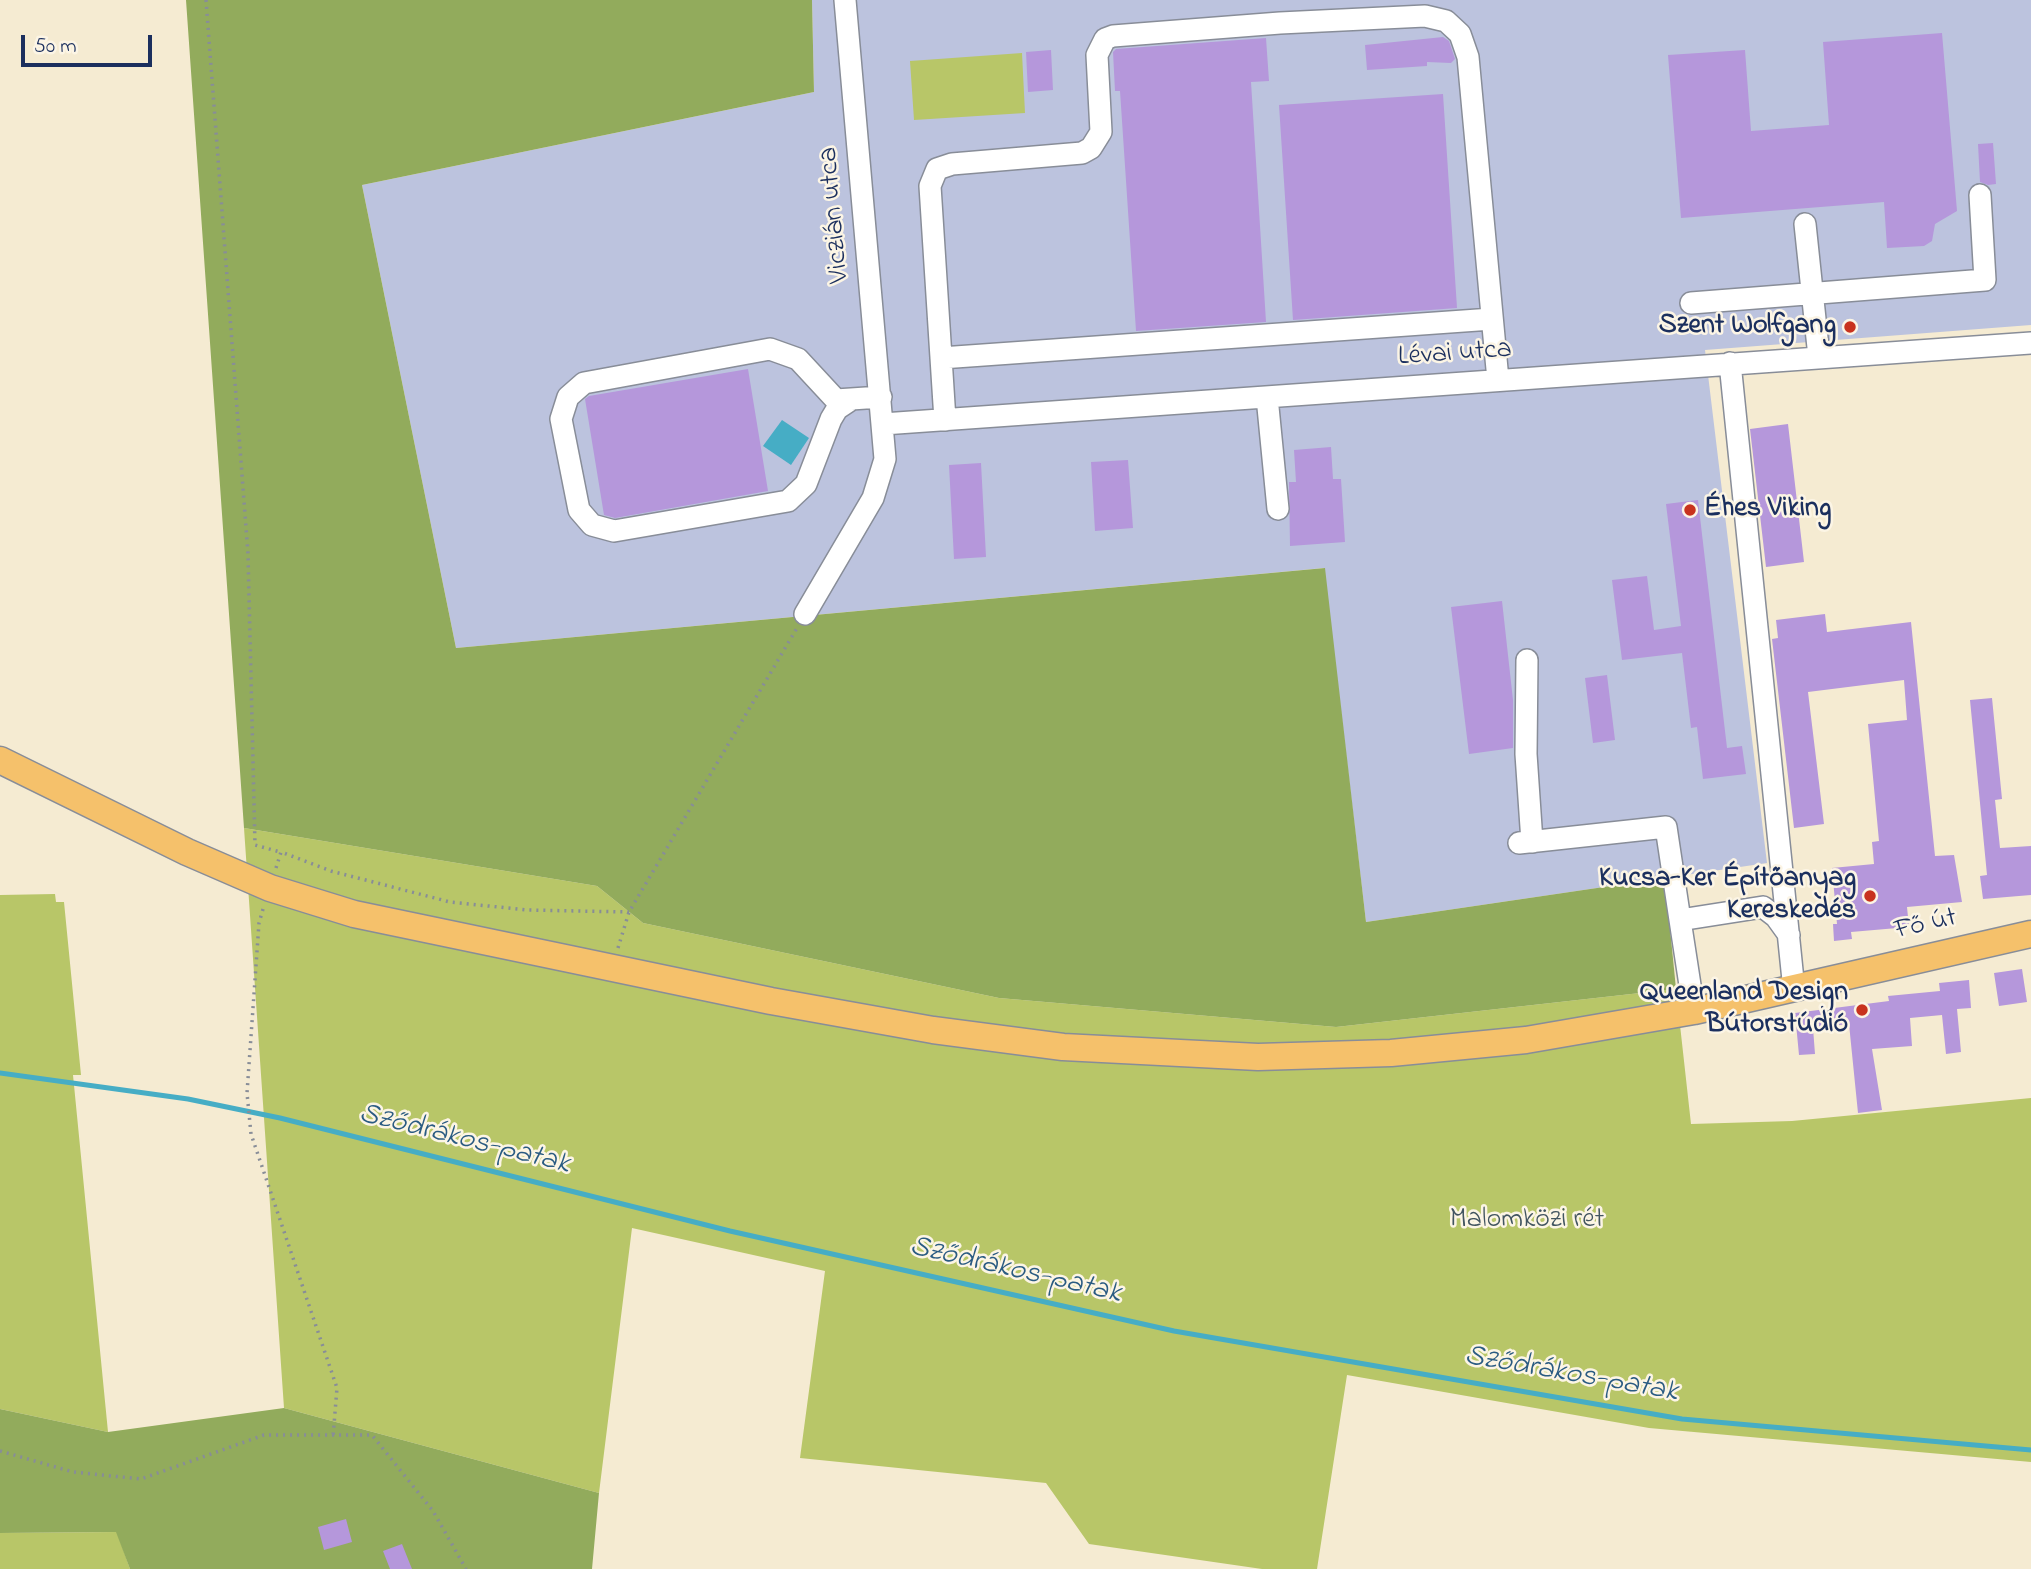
<!DOCTYPE html>
<html>
<head>
<meta charset="utf-8">
<style>
	body { margin:0 }
	#map { position:relative; width:2031px; height:1569px; overflow:hidden; background:#f5ebd2; font-family:"Indie Flower",sans-serif }
	canvas { display:block }
	.scale { position:absolute; left:21px; top:35px; width:131px; height:32px; box-sizing:border-box; border:4px solid #1b2f5e; border-top:0; padding-left:9px; font-size:21px; line-height:24px; white-space:nowrap; color:#1b2f5e; -webkit-text-stroke:5px #fcf5e5; paint-order:stroke }
</style>
</head>
<body>
<div id="map">
<canvas width="2031" height="1569"></canvas>
<div class="scale">50 m</div>
</div>
<script>
const ctx = document.querySelector('canvas').getContext('2d');
ctx.lineJoin = 'round';
function paint(path, color) {
  ctx.fillStyle = color;
  ctx.fill(path, 'evenodd');
}
function poly(rows) {
  const path = new Path2D();
  for (const r of rows) {
    path.moveTo(r[0], r[1]);
    for (let i = 2; i < r.length; i += 2) path.lineTo(r[i], r[i + 1]);
  }
  return path;
}
function trace(path, color, width, dash) {
  ctx.strokeStyle = color;
  ctx.lineWidth = width;
  ctx.lineCap = dash ? 'butt' : 'round';
  ctx.setLineDash(dash || []);
  ctx.stroke(path);
}
function label(font, color, halo, rows, align = 'center') {
  ctx.font = font + ' "Indie Flower",sans-serif';
  ctx.lineWidth = 5;
  ctx.setLineDash([]);
  ctx.textBaseline = 'middle';
  ctx.strokeStyle = halo;
  ctx.fillStyle = color;
  for (const [text, x, y, turn = 0] of rows) {
    ctx.save();
    ctx.translate(x, y);
    ctx.rotate((+turn || 0) * Math.PI / 180);
    ctx.textAlign = isNaN(turn) ? turn : align;
    if (halo) ctx.strokeText(text, 0, 0);
    ctx.fillText(text, 0, 0);
    ctx.restore();
  }
}
const industrial = poly([
	[812,0,2031,0,2031,325,1705,350,1767,863,1366,922,1324,568,456,648,362,185,814,92]
]);
const green = poly([
	[1022,53,1025,113,914,120,910,61],
	[244,828,597,886,643,923,999,998,1336,1027,1676,989,1691,1124,1792,1121,2031,1098,2031,1462,1649,1428,1347,1375,1317,1569,1262,1569,1089,1544,1046,1483,800,1458,825,1271,632,1228,599,1493,284,1408],
	[55,894,56,902,64,902,81,1075,73,1075,108,1432,0,1409,0,895],
	[117,1532,130,1569,0,1569,0,1533]
]);
const forest = poly([
	[186,0,812,0,814,92,362,185,456,648,1325,568,1366,922,1665,878,1676,989,1336,1027,999,998,643,923,597,886,244,828],
	[284,1408,599,1493,592,1569,130,1569,116,1532,0,1533,0,1409,108,1432]
]);
const water = poly([
	[782,420,809,438,791,465,763,446]
]);
const stream = poly([
	[0,1073,188,1099,280,1118,730,1231,1174,1331,1682,1419,2031,1450]
]);
const building = poly([
	[1942,33,1957,211,1935,224,1932,241,1924,246,1887,248,1884,202,1681,218,1668,55,1745,50,1751,131,1829,125,1823,42],
	[1443,37,1449,41,1455,59,1451,63,1427,62,1427,66,1367,70,1365,45],
	[1266,38,1269,81,1251,82,1266,322,1136,331,1120,91,1115,91,1113,52,1116,49],
	[1051,50,1053,90,1028,92,1026,52],
	[1443,94,1457,308,1293,320,1279,105],
	[1993,143,1996,184,1988,185,1980,182,1978,144],
	[748,369,768,491,615,518,604,515,585,399,589,396],
	[1788,424,1804,562,1766,567,1750,429],
	[1331,447,1333,479,1341,479,1345,542,1290,546,1289,482,1296,482,1294,450],
	[1128,460,1133,528,1095,531,1091,462],
	[981,463,986,557,954,559,949,465],
	[1698,500,1727,748,1742,746,1746,774,1703,779,1697,727,1691,728,1682,653,1622,660,1612,580,1647,576,1654,630,1681,626,1666,504],
	[1502,601,1513,700,1513,748,1469,754,1451,607],
	[1825,614,1827,632,1911,622,1935,856,1954,855,1962,902,1907,907,1909,927,1851,932,1852,939,1834,941,1833,924,1837,924,1832,868,1874,864,1872,842,1879,841,1868,724,1907,720,1904,680,1808,692,1824,824,1794,828,1772,639,1778,638,1776,620],
	[1607,675,1615,740,1593,743,1585,678],
	[1992,698,2002,799,1995,800,2000,848,2031,846,2031,895,1983,899,1980,876,1987,875,1970,700],
	[2022,969,2027,1002,1999,1006,1994,973],
	[1969,980,1971,1008,1957,1009,1961,1052,1946,1054,1942,1015,1910,1018,1912,1046,1872,1049,1882,1110,1858,1113,1849,1024,1813,1028,1815,1054,1799,1055,1795,1013,1889,1001,1888,996,1940,991,1939,983],
	[346,1519,352,1542,324,1550,318,1527],
	[402,1544,412,1569,390,1569,383,1551]
]);
const path = poly([
	[206,0,248,554,255,845,280,852],
	[276,868,281,852,331,871,450,902,527,910,629,912],
	[263,909,259,923,247,1093,251,1134,337,1388,333,1437],
	[618,948,629,912,797,628],
	[0,1451,73,1472,141,1479,264,1435,372,1435,433,1511,466,1569]
]);
const minor = poly([
	[1805,224,1819,357],
	[1691,303,1985,280,1980,195],
	[941,358,1492,319],
	[1730,363,1794,990],
	[1267,397,1278,509],
	[849,401,837,409,831,419,806,484,788,501,614,531,592,525,579,510,561,419,568,397,584,383,770,349,798,359,836,400,881,397],
	[945,420,930,186,937,169,952,164,1082,153,1091,148,1101,132,1097,55,1105,39,1113,36,1280,23,1425,16,1446,21,1460,34,1468,57,1498,380],
	[883,424,2031,343],
	[805,614,873,498,885,459,845,0],
	[1527,660,1526,754,1532,842],
	[1519,843,1666,827,1680,920],
	[1694,1011,1680,920,1763,907,1776,917,1789,935]
]);
const major = poly([
	[0,760,187,852,270,888,354,914,771,1001,933,1030,1063,1047,1258,1057,1391,1053,1526,1040,1694,1011,2031,934]
]);
const markers = [
	[1850,327,7,"#c8321e"],
	[1690,510,7,"#c8321e"],
	[1870,896,7,"#c8321e"],
	[1862,1010,7,"#c8321e"]
];
const streetNames = [
	["Viczián utca",836,215,-95],
	["Lévai utca",1455,355,-4],
	["Fő út",1926,926,-13]
];
const poiNames = [
	["Szent Wolfgang",1836,327],
	["Éhes Viking",1704,510,"left"],
	["Kucsa-Ker Építőanyag",1856,880],
	["Kereskedés",1856,912],
	["Queenland Design",1848,994],
	["Bútorstúdió",1848,1026]
];
const parkNames = [
	["Malomközi rét",1527,1221]
];
const waterNames = [
	["Sződrákos-patak",464,1141,14],
	["Sződrákos-patak",1015,1272,13],
	["Sződrákos-patak",1571,1376,10]
];
paint(industrial, '#bcc3de');
paint(green, '#b8c668');
paint(forest, '#92ab5c');
paint(water, '#46adc5');
trace(stream, '#46adc5', 5);
paint(building, '#b597db');
trace(minor, '#888d98', 24);
trace(major, '#888d98', 29);
trace(path, '#888d98', 3.5, [2, 5]);
trace(minor, '#fff', 21);
trace(major, '#f5c16b', 26);
for (const [x, y, r, color] of markers) {
  const dot = new Path2D();
  dot.arc(x, y, r, 0, 2 * Math.PI);
  ctx.fillStyle = color;
  ctx.fill(dot);
  trace(dot, '#fcf5e5', 2.5);
}
label('28px', '#1b2f5e', '#fcf5e5', streetNames);
label('bold 28px', '#1b2f5e', '#fcf5e5', poiNames, 'right');
label('28px', '#425560', '#fcf5e5', parkNames);
label('italic 30px', '#2a5b82', '#fcf5e5', waterNames);
</script>
</body>
</html>
